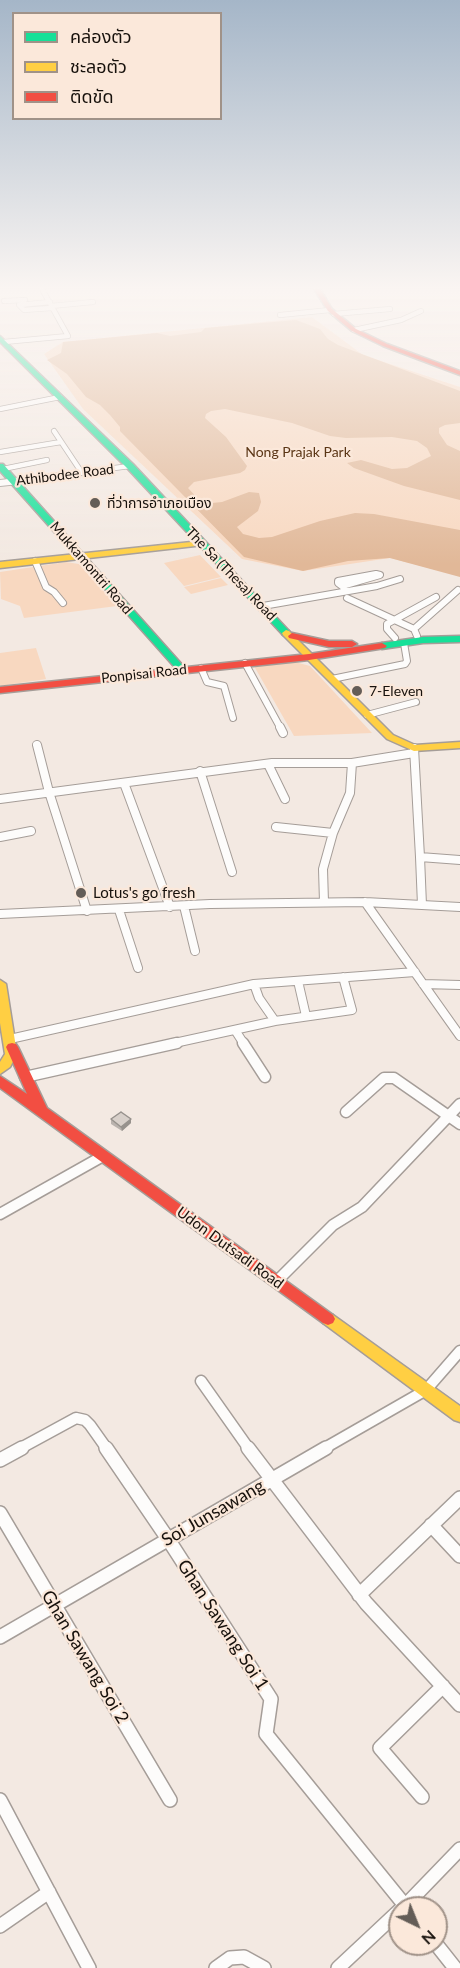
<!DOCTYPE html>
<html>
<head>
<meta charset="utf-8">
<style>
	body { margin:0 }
	#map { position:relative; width:460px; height:1968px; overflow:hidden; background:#f3e9e2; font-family:Lato,"Noto Sans Thai",sans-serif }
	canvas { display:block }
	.legend { position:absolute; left:12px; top:12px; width:210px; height:108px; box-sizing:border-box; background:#fbe8da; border:2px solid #a09288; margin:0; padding:8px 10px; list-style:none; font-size:18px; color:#17110c }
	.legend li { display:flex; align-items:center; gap:12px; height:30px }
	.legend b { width:30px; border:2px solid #a09288 }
	.north { position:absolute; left:388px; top:1896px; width:60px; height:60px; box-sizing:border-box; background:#fbe8da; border:2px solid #a09288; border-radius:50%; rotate:137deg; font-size:16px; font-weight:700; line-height:24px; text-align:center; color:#17110c }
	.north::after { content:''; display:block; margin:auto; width:21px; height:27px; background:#645d57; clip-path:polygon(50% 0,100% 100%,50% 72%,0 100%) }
</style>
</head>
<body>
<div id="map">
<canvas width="460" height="1968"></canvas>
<ul class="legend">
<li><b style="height:8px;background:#16e098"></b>คล่องตัว</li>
<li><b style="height:8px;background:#ffcf43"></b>ชะลอตัว</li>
<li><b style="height:8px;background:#f24e42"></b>ติดขัด</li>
</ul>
<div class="north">N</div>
</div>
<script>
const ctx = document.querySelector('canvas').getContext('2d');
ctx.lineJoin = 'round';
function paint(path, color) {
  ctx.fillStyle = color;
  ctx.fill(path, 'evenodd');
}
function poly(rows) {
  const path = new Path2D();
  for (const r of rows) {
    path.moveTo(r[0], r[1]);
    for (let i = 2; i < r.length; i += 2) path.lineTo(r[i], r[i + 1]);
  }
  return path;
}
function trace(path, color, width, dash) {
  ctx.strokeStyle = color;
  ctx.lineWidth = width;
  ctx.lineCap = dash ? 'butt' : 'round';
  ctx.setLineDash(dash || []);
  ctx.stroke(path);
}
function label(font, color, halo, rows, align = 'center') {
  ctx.font = font + ' Lato,"Noto Sans Thai",sans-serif';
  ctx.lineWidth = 4.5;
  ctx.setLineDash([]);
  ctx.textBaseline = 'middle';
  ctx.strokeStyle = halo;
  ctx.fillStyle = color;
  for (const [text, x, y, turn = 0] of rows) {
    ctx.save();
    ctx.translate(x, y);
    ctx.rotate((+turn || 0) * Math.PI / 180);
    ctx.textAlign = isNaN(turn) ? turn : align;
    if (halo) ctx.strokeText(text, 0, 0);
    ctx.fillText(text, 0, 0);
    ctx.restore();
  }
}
const green = poly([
	[312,317,363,355,460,387,460,576,390,558,303,571,242,559,83,409,44,354,63,342],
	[200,555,221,577,184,586,164,563],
	[66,562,79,564,117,606,24,618,20,606,1,599,0,572],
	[221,578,228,585,191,594,184,587],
	[36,648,46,679,0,686,0,653],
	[295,662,310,666,372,733,294,736,254,666]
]);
const water = poly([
	[296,320,320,329,328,339,338,345,460,391,460,423,445,425,439,428,439,433,447,445,460,451,460,500,404,486,354,468,347,463,361,460,392,469,407,468,431,456,427,448,417,441,392,437,346,438,330,436,292,423,225,409,211,411,206,414,205,418,226,437,247,466,245,470,240,473,194,482,188,488,201,502,212,503,222,502,249,492,259,493,261,502,258,511,237,527,243,534,259,538,272,537,320,521,355,513,374,514,460,530,460,577,390,558,348,561,303,571,244,557,120,431,120,427,110,415,100,405,86,397,67,374,47,360,61,353,63,342,157,333,170,336,201,332,205,328]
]);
const streetFar4 = poly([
	[4,301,25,300],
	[50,302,19,305,24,310,52,308],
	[51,306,93,302],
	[334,314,390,309],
	[280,315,330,310],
	[354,330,401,320,421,311],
	[4,342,68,336,42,289],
	[0,409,60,397],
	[54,431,82,473],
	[0,452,61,442],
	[3,469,47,460],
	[6,482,130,466]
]);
const streetFar3 = poly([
	[0,483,18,481],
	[35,561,46,587,54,592,63,603],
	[376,574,380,575,342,586,338,583,338,581,376,574],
	[342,586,346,591],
	[347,598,414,629],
	[263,606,377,586,400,579],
	[417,636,414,629,458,590],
	[395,638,387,629,387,624,436,597],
	[245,663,281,729],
	[201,668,207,682,224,686,233,718],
	[332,679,405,664,407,661,404,643],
	[367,715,416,702]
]);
const streetFar2 = poly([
	[280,727,283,733],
	[37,745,49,792,87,911],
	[414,748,420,857],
	[352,763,414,753],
	[268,764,285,799],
	[200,771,232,872],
	[124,783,170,907],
	[0,799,272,763,352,763,350,793,333,833,323,869,324,902],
	[276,827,333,833],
	[0,837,31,831],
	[365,902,460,1036],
	[422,905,420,857,460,860],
	[184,906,195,951],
	[119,910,138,968],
	[0,914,210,904,365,902,460,907],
	[298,981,306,1016],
	[254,984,259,998,275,1021],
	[423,984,460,985],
	[235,1030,244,1044],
	[10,1039,254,984,415,972],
	[170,1044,275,1021,352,1010,343,977]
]);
const streetFar1 = poly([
	[243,1043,265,1077],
	[25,1077,177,1043],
	[346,1112,384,1078,394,1078,460,1124],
	[0,1214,103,1156],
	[277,1281,333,1225,362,1207,460,1104],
	[201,1381,249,1449],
	[19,1449,76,1418,85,1420,90,1425,107,1449],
	[323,1449,426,1390,460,1351]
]);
const street = poly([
	[106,1448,168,1539,271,1699,266,1734,407,1908],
	[248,1448,366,1603,460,1705],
	[0,1460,22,1448],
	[0,1513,170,1800],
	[431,1525,460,1556],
	[359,1595,460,1498],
	[0,1637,326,1448],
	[422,1797,380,1748,443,1686],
	[0,1800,89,1968],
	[403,1908,460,1849],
	[0,1926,49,1892],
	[436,1944,455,1968],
	[216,1968,230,1958,244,1957,264,1968],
	[338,1968,400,1910]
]);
const fast = poly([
	[0,336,133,464,289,631,289,635,283,635,127,468,0,342,0,336],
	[0,464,3,464,185,668,185,672,179,672,0,471,0,464],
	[460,636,460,642,423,643,382,649,377,646,382,643,423,637,460,636]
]);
const slow = poly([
	[201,541,205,543,204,545,0,568,0,562,201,541],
	[286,630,289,631,393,735,415,745,460,742,460,748,414,751,387,739,283,635,282,633,286,630],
	[0,980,6,984,17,1054,10,1067,0,1074,0,1062,5,1054,0,1023,0,980],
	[328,1313,333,1315,460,1406,460,1422,454,1420,323,1323,321,1319,323,1315,328,1313]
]);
const jam = poly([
	[314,289,320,289,332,309,356,329,387,344,460,371,460,375,383,346,352,331,328,311,314,289],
	[292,633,329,641,352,641,357,644,352,647,329,647,289,638,288,636,292,633],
	[382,643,387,646,385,648,309,660,0,693,0,687,309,654,382,643],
	[12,1043,16,1044,18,1047,47,1108,333,1315,335,1319,333,1323,328,1325,323,1323,0,1088,0,1076,27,1094,6,1047,8,1044,12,1043]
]);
const wall = poly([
	[111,1119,131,1119,131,1123,122,1131,111,1124]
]);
const shadedWall = poly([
	[131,1119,131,1123,122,1131,121,1127]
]);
const building = poly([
	[121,1112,131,1119,121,1127,111,1119,121,1112]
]);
const markers = [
	[95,503,6,"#645d57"],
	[357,691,6,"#645d57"],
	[81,893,6,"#645d57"]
];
const farParknames = [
	["Nong Prajak Park",298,452]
];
const farStreetnames = [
	["Athibodee Road",65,475,-7],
	["Mukkamontri Road",91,568,49],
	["The Sa (Thesa) Road",231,574,46],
	["Ponpisai Road",144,674,-6]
];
const farPoinames = [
	["ที่ว่าการอำเภอเมือง",107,503],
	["7-Eleven",369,691]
];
const poiNames = [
	["Lotus's go fresh",93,893]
];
const streetNames = [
	["Udon Dutsadi Road",230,1248,36]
];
const nearStreetnames = [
	["Soi Junsawang",213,1513,-30],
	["Ghan Sawang Soi 1",223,1625,57],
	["Ghan Sawang Soi 2",85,1657,59]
];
paint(green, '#f8d8c0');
paint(water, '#e1b898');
trace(streetFar4, '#a59d98', 6);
trace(streetFar3, '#a59d98', 8);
trace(streetFar2, '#a59d98', 10);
trace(streetFar1, '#a59d98', 13);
trace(street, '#a59d98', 16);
trace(fast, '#a59d98', 3);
trace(slow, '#a59d98', 3);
trace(jam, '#a59d98', 3);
trace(streetFar4, '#fdfcfb', 4.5);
trace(streetFar3, '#fdfcfb', 6);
trace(streetFar2, '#fdfcfb', 8);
trace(streetFar1, '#fdfcfb', 10);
trace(street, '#fdfcfb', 13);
paint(fast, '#16e098');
paint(slow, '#ffcf43');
paint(jam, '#f24e42');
paint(wall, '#bab3ae');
paint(shadedWall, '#97928d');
paint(building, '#d8d0ca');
trace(building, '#97928d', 1.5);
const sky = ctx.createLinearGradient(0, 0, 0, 565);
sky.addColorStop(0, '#a5b6c8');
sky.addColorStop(0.51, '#faf5f2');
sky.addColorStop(1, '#faf5f200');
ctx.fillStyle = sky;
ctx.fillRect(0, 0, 460, 565);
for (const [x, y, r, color] of markers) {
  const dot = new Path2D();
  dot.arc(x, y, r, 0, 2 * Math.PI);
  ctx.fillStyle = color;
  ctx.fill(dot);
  trace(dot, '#fbe8da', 2);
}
label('14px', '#5b3616', '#fbe8da', farParknames);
label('14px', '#17110c', '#fbe8da', farStreetnames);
label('14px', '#17110c', '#fbe8da', farPoinames, 'left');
label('15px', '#17110c', '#fbe8da', poiNames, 'left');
label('15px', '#17110c', '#fbe8da', streetNames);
label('18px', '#17110c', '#fbe8da', nearStreetnames);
</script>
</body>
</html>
